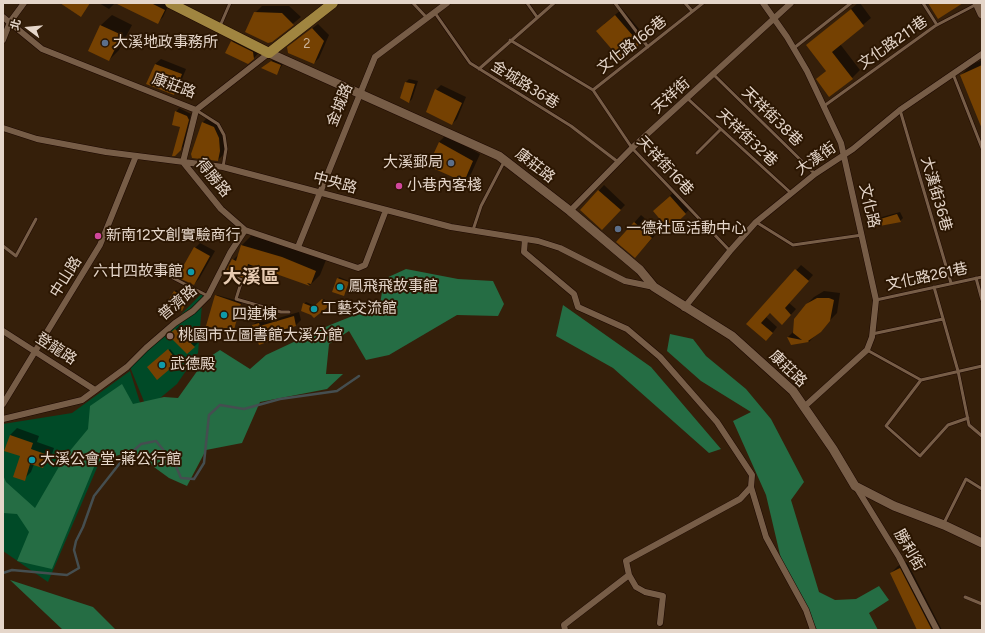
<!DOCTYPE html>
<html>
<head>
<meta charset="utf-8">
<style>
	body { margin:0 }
	#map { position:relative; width:985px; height:633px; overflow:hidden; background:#351f0a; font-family:Figtree,"Noto Sans TC",sans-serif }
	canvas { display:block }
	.frame { position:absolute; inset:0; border:4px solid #e5d6ca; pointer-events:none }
	.north { position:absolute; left:8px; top:8px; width:40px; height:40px; -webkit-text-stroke:3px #2b1602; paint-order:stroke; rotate:286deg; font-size:11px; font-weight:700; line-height:16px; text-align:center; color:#e5d6ca }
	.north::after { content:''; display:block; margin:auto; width:14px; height:18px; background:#e5d6ca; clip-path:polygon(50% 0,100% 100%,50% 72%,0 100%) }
</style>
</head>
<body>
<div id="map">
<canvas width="985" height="633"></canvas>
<div class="frame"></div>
<div class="north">北</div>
</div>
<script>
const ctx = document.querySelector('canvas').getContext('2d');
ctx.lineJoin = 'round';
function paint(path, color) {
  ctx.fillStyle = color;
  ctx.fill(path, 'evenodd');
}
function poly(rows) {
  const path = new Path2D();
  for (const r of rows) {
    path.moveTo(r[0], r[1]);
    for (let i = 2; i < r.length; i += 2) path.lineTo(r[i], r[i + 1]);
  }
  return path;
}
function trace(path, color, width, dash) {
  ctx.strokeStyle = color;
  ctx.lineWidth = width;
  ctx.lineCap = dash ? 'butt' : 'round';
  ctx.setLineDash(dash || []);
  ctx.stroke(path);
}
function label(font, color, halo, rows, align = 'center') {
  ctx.font = font + ' Figtree,"Noto Sans TC",sans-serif';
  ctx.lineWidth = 4;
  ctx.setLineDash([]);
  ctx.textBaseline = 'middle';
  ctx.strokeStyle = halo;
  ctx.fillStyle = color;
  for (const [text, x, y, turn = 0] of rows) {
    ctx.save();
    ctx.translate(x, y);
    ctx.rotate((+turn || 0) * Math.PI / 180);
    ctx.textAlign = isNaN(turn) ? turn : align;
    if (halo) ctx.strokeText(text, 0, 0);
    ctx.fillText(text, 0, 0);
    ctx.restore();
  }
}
const green = poly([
	[203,292,198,353,177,384,147,409,130,367],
	[130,371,144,415,108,442,48,582,3,551,3,424,72,413]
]);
const forest = poly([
	[406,269,458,279,493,281,504,304,498,316,457,315,389,355,366,360,349,331,329,344,326,374,343,374,327,389,260,402,242,443,206,450,187,486,169,478,132,451,96,462,52,569,17,561,29,532,17,514,3,513,3,475,6,482,35,508,64,458,88,429,90,406,122,384,133,404,164,397,178,398,205,360,220,350,250,369,266,355,330,325,355,315,379,311,384,279],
	[563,305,651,367,721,449,709,453,613,368,556,336],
	[670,334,693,339,706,356,746,389,771,419,804,482,791,500,819,592,835,600,856,599,879,586,889,600,869,613,878,630,817,630,781,559,766,495,733,421,751,412,701,381,667,351],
	[10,580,93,607,116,630,63,630]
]);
const shadow = poly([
	[99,3,115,3,109,9],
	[134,3,166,3,169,4,163,17,158,22],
	[858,3,860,3,871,18,840,44,860,70,852,78,817,79,827,70,808,45],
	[262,6,289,6,301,17,272,41,255,13],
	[622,9,646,37,639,44,604,24],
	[112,15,132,25,119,50,109,60,89,50,101,25],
	[318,24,329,35,319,58,314,63,294,42],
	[237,37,259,52,254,58,232,42],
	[275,58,284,62,277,74,266,65],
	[161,59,186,69,178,89,173,94,148,83,155,64],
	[982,60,982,124,961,75,971,65],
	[409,79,418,81,412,99,409,102,406,82],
	[441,85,466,97,457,119,452,124,436,90],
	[179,108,191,114,184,146,175,155,181,127,176,112],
	[208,117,219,122,224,132,225,145,223,155,218,160,203,122],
	[446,135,480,154,471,174,464,181,439,142],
	[604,185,625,205,607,224,581,210],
	[675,191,690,208,685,214,659,206],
	[900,212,903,218,900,221,868,223,871,220],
	[641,215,659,231,635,257,617,242],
	[252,235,326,260,320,275,310,285,254,265,243,276,233,260,240,253,242,245],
	[200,243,215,251,199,279,194,284,195,248],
	[801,265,813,275,789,303,796,309,787,319,771,311,766,317,777,327,771,335,748,324],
	[339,277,349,281,345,294,333,291],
	[176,290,189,297,183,308,175,291],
	[824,291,840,293,837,313,809,342,791,344,788,337,794,331,807,304,814,297],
	[217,295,242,302,233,333,216,296],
	[324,299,329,304,314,317,304,304,306,302,315,306],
	[299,312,301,320,296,325,287,328,288,330,283,335,253,325,258,320,264,318,265,322],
	[179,326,198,343,187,353,174,331],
	[170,349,179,360,157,378,148,367],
	[17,428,39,436,37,442,54,448,50,460,43,467,34,464,31,472,24,479,21,456,10,435],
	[907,562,942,630,918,630,891,573,898,566]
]);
const stream = poly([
	[3,573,12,570,67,575,79,568,74,550,76,541,83,527,94,496,120,463,141,444,156,441,175,464,181,478,194,479,204,463,209,415,220,405,244,409,280,399,337,391,359,376]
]);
const building = poly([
	[60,3,90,3,81,17],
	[115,3,151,3,165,10,158,24],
	[928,3,963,3,938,19],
	[851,9,864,26,832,52,853,79,829,97,816,79,826,71,806,45],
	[254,12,282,13,294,25,272,42,268,43,245,32],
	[615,15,640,44,621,60,596,31],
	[100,25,122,35,109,61,88,51],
	[312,28,324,41,314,64,288,53,287,47],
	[231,41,253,52,254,59,248,64,225,53],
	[271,61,281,65,277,75,261,68],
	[155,64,182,74,174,95,146,84],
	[982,65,982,129,960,75],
	[405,82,415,84,409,103,400,98],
	[435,89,462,103,452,125,426,112],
	[175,111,187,116,189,120,181,150,175,156,172,156,180,127,172,125],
	[202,122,214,127,219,138,220,151,218,161,192,158,191,154],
	[439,142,473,161,464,182,428,166],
	[598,190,621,210,602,230,580,210],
	[670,196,686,214,669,230,653,211],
	[897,214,901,222,869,228,867,223],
	[634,222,652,238,635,258,616,242],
	[241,245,282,257,316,271,311,284,307,283,310,286,248,264,244,278,226,271,232,259,236,261],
	[194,247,210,256,194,285,177,277],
	[795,269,809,281,785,308,791,315,782,325,770,313,761,323,773,333,766,341,746,324],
	[337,278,349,282,344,296,332,292],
	[174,291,188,299,182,311,167,303],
	[215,295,241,304,233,334,206,326],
	[817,298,829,298,834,300,830,321,821,332,808,341,809,342,791,345,787,337,802,340,793,333,794,319,806,304],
	[322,299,329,306,314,318,311,315,301,311,303,303,313,307],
	[294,316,296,326,282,330,284,336,259,345,252,325,259,323,260,326],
	[175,329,195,347,187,354,168,335],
	[168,349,178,362,157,380,147,367],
	[10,435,33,443,31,449,48,455,43,468,30,464,25,481,13,477,20,456,4,451],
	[900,568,932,630,917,630,890,573]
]);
const lane = poly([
	[413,3,427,18],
	[527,3,537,17],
	[615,3,648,47],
	[685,3,692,11],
	[923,3,937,25],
	[435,13,470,63,571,126,618,162],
	[220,26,230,3],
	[510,40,593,90,632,148,730,251],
	[794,48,851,3],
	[479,69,554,3],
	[953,74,982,148],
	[714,75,815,174],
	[593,90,703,3],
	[688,99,791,193],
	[824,106,935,26,977,4],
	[196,110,218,124,224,135,226,149,223,167],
	[900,110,951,283],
	[697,153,721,129],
	[756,222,793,245,862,235],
	[473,230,481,206,504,162],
	[3,246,16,256,36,219],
	[221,272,242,280,236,299,281,312,289,312],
	[173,278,208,296],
	[976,278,982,300],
	[934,287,958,371,969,425,982,436],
	[876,300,982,277],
	[872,334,943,319],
	[867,350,921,380,982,366],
	[921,380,886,426,920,456,948,425,968,418],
	[944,523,966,479,982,489],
	[965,597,982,604]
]);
const street = poly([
	[763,3,787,37,807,71,841,143,876,300,872,337,867,350,804,407],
	[3,17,42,49,196,110],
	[3,40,10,22,24,3],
	[196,110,269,53],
	[3,128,37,139,106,152,223,167,451,227,538,241,560,248,625,281,654,287],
	[183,162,221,209,245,230,358,268,365,265,386,210],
	[183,162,196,110],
	[570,211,632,148,791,3],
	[525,239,524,252,574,294,578,307,627,329,660,357,717,422,752,475,751,487,766,537,806,610,813,630],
	[298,247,375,57,447,3],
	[684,308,730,251,756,222,815,174,853,149,900,110,982,54],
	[3,331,95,390],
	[3,404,100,245,136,156],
	[3,419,82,400,127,367,146,348,175,323,193,311,208,296,230,253,245,230],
	[856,487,899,557,937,630],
	[660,623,663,596,645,592,636,587,629,575,626,561,740,499,751,487],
	[565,630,564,625,629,575]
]);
const secondary = poly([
	[977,3,982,14],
	[269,53,499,156,570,211,640,270,654,287,732,336,793,391,833,449,855,486,894,506,944,525,982,543]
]);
const primary = poly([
	[170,3,269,53,333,3]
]);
const markers = [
	[105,43,4,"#5c6f8a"],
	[451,163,4,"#5c6f8a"],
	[399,186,4,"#d1479c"],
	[618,229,4,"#5c6f8a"],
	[98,236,4,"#d1479c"],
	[191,272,4,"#0f9aa8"],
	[340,287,4,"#0f9aa8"],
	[314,309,4,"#0f9aa8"],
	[224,315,4,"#0f9aa8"],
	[170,336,4,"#8d6e63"],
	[162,365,4,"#0f9aa8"],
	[32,460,4,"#0f9aa8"]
];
const numberNames = [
	["2",307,44]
];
const poiNames = [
	["大溪地政事務所",113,43],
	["大溪郵局",443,163,"right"],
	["小巷內客棧",407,186],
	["一德社區活動中心",626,229],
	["新南12文創實驗商行",106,236],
	["六廿四故事館",183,272,"right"],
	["鳳飛飛故事館",348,287],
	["工藝交流館",322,309],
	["四連棟",232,315],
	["桃園市立圖書館大溪分館",178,336],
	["武德殿",170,365],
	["大溪公會堂-蔣公行館",40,460]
];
const streetNames = [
	["文化路211巷",893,43,-35],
	["文化路166巷",632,45,-38],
	["金城路36巷",525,85,32],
	["康莊路",174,86,20],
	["天祥街",671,96,-42],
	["金城路",340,105,-68],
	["天祥街38巷",772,117,44],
	["天祥街32巷",747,138,43],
	["大漢街",816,159,-35],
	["康莊路",535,166,38],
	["天祥街16巷",665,166,47],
	["得勝路",213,178,50],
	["中央路",335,183,15],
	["大漢街36巷",936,194,74],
	["文化路",869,206,77],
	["中山路",66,277,-58],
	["文化路261巷",927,277,-12],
	["普濟路",178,303,-40],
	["登龍路",56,349,33],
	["康莊路",788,369,44],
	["勝利街",909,550,60]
];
const districtNames = [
	["大溪區",251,277]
];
paint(green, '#004a27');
paint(forest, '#256d44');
paint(shadow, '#0007');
trace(stream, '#454e50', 2.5);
paint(building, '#754102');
trace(lane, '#1c0800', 4);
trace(street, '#1c0800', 7);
trace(secondary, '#1c0800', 10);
trace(primary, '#1c0800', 11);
trace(lane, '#775d47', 3);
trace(street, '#775d47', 6);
trace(secondary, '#775d47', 9);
trace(primary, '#a08540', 10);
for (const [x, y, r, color] of markers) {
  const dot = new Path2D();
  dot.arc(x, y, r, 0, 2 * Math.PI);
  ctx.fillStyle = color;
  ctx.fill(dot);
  trace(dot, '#2b1602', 1.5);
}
label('13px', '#c9b198', null, numberNames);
label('15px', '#e5d6ca', '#2b1602', poiNames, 'left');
label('15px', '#e5d6ca', '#2b1602', streetNames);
label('bold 19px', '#e8cbb2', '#2b1602', districtNames);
</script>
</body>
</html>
